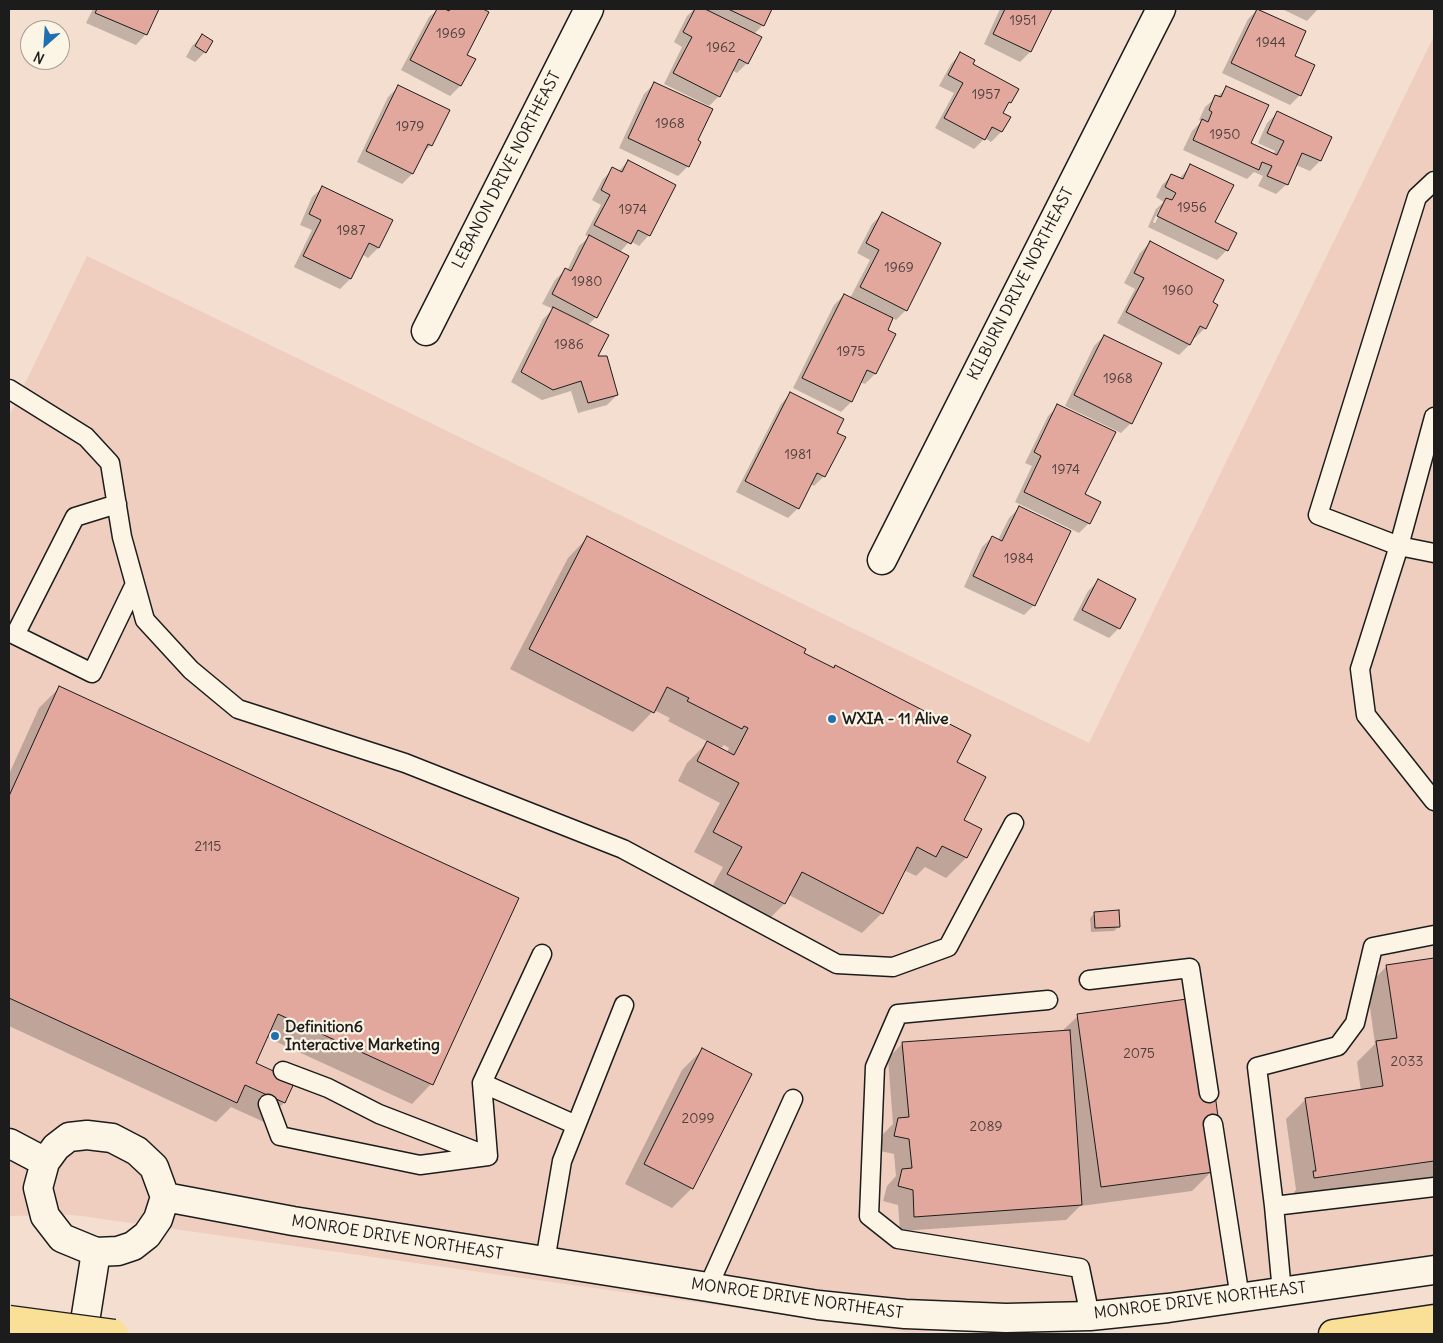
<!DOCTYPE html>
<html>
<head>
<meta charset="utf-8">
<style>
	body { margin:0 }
	#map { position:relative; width:1443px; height:1343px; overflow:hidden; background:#f4decf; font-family:Delius,sans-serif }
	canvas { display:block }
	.frame { position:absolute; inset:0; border:10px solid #1c1c1c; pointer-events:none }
	.north { position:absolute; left:20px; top:20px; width:50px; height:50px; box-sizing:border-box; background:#fcf5e5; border:1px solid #a29e95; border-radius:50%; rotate:206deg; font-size:14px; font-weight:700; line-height:20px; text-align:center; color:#1c1c1c }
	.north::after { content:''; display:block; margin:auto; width:18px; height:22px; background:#1f6fb2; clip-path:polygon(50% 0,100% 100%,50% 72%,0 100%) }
</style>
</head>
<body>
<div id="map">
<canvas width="1443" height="1343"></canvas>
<div class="frame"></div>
<div class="north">N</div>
</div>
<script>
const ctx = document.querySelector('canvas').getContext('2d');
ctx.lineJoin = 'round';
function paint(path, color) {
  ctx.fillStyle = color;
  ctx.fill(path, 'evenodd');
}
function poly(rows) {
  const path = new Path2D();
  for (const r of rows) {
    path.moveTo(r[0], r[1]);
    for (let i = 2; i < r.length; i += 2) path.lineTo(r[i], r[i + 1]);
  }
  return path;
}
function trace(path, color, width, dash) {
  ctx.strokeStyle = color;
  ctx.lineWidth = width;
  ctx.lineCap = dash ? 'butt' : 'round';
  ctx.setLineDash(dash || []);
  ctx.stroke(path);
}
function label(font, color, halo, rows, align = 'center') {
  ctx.font = font + ' Delius,sans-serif';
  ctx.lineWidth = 4.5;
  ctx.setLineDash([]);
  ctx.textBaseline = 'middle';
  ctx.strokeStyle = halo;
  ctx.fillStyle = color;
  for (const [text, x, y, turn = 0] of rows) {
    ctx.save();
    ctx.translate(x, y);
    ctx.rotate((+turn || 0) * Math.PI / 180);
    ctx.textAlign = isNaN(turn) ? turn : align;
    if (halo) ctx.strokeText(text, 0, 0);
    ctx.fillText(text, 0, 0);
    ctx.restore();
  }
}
const built = poly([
	[1434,36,1434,1271,914,1333,74,1215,9,1216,9,416,87,256,1089,743]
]);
const shadow = poly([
	[93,9,157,9,146,34,136,45,86,23],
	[438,9,446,10,447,9,480,9,488,13,465,55,474,60,460,86,450,96,401,70,429,17],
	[694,9,771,9,762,26,753,35,747,63,737,73,732,70,719,96,709,106,664,84,682,47,674,42,687,16],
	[1000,9,1051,9,1030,52,1020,62,984,44],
	[1258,9,1305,32,1293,57,1300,95,1290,105,1222,73,1248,19],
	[1282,9,1318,9,1307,21],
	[202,36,205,52,195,62,186,57,192,46],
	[961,53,971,65,1017,89,1002,114,1009,118,1001,132,991,142,985,138,974,149,935,128,954,93,939,86,951,64],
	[654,84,697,141,688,166,678,176,619,148,644,94],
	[398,87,431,145,421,155,412,174,402,184,357,162,388,97],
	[1227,88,1249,144,1273,155,1275,151,1258,143,1267,123,1277,113,1331,137,1320,161,1310,171,1296,165,1287,184,1276,194,1258,186,1263,176,1254,172,1247,179,1183,150,1192,131,1202,121,1199,120,1205,107],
	[628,161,649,235,639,246,630,241,620,252,596,317,587,326,596,358,617,395,607,405,578,413,571,391,542,400,511,382,543,319,553,309,542,304,555,280,565,270,567,271,579,246,589,237,585,235,601,205,592,200,603,179,613,169,618,172],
	[1191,165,1214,223,1227,250,1217,260,1148,227,1156,209,1164,202,1156,197,1162,185,1172,175,1179,179],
	[1159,209,1162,209,1155,223,1153,222],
	[323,187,378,248,368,258,362,254,350,279,340,289,294,267,312,230,300,225,312,197],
	[882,214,906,310,896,320,892,318,886,330,894,334,875,374,865,384,860,382,851,402,841,412,793,388,834,305,844,295,850,298,870,260,857,253,872,224],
	[1150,243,1211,303,1205,328,1195,338,1193,337,1189,345,1179,355,1117,323,1135,289,1124,283,1140,253],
	[1104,336,1131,423,1121,433,1065,406,1094,346],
	[791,393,836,434,824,476,814,486,810,484,798,508,788,518,736,492,781,404],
	[1058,406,1084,495,1089,523,1079,533,1015,502,1032,466,1025,463,1048,416],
	[1019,508,1034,605,1024,615,964,587,982,547,992,537,998,540,1009,518],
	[587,538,802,653,955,763,963,820,980,829,966,858,946,878,925,867,916,876,904,870,882,913,862,933,789,895,784,904,764,924,708,894,723,867,694,852,720,803,678,781,687,763,708,742,668,721,670,718,654,710,633,732,510,669,568,558],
	[724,745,729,748,727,753,720,749],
	[1098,581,1119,628,1109,638,1073,620,1088,591],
	[59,688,431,1084,412,1104,266,1037,254,1063,284,1103,264,1122,231,1107,216,1122,9,1026,9,774,39,708],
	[1095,913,1119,926,1114,931,1091,932,1090,918],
	[1434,959,1434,1177,1295,1198,1294,1192,1296,1190,1286,1119,1306,1099,1361,1091,1357,1062,1375,1044,1367,986,1387,966],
	[1078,1016,1200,1098,1214,1096,1212,1171,1192,1191,1081,1206,1081,1205,1066,1220,900,1231,898,1205,883,1201,887,1186,896,1176,894,1154,880,1151,883,1134,893,1124,888,1058,903,1043,1061,1032],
	[702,1050,692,1188,672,1208,625,1184,682,1070]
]);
const building = poly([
	[97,9,159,9,147,35,95,13,97,9],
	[437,9,445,9,449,11,450,9,483,9,489,12,467,55,476,59,461,86,410,60,437,9],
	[695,9,705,9,762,37,748,64,739,59,720,97,673,73,692,37,683,32,695,9],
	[728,9,772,9,764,26,728,9],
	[1005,9,1052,9,1031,52,993,34,1005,9],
	[1257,9,1306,31,1295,56,1315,65,1301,96,1231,63,1257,9],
	[202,34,213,41,206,53,195,46,202,34],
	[960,52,975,60,973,64,1019,89,1011,103,1009,102,1003,113,1011,117,1002,132,992,127,985,140,944,118,963,83,948,75,960,52],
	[654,82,713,109,698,140,701,142,689,167,628,138,654,82],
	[398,85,450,110,432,146,428,144,413,174,366,151,398,85],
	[1226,86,1269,105,1251,143,1277,155,1284,141,1267,133,1277,111,1332,137,1321,161,1302,153,1288,185,1267,176,1272,166,1262,162,1259,170,1193,140,1202,119,1208,122,1212,112,1209,110,1215,95,1221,97,1226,86],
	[628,160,676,185,650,236,638,230,631,244,594,225,610,195,601,190,612,167,622,172,628,160],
	[1190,164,1234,185,1215,222,1237,233,1228,251,1157,216,1166,198,1172,200,1176,193,1165,187,1171,174,1183,179,1190,164],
	[322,186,393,220,379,248,369,243,351,279,303,256,321,220,309,214,322,186],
	[882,212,941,243,907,311,860,287,879,250,866,243,882,212],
	[589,235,629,256,597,318,552,294,565,268,571,271,589,235],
	[1150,241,1224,280,1213,302,1218,305,1206,329,1200,326,1190,345,1126,312,1144,278,1134,273,1150,241],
	[844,294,893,318,888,330,896,334,876,374,867,370,852,402,802,378,844,294],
	[553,307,609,335,598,356,607,356,618,395,588,403,581,381,553,390,521,372,553,307],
	[1104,335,1162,363,1132,424,1074,395,1104,335],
	[790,392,844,419,837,433,846,437,825,477,817,473,799,509,745,481,790,392],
	[1057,404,1116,432,1085,494,1101,502,1090,524,1024,492,1041,456,1034,452,1057,404],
	[1019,506,1071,531,1035,606,973,576,992,536,1002,541,1019,506],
	[587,536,806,649,804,653,834,668,835,665,971,735,957,762,986,777,964,820,982,829,967,858,942,846,936,857,917,847,883,914,802,872,785,904,727,874,742,847,713,832,739,783,697,761,707,741,734,755,748,728,744,726,742,729,687,701,689,698,667,687,654,713,529,649,587,536],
	[1098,579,1136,599,1120,629,1082,610,1098,579],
	[59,686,519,898,433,1085,278,1014,256,1063,295,1081,285,1103,245,1085,237,1103,9,998,9,796,59,686],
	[1119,910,1120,927,1095,928,1094,912,1119,910],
	[1434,958,1434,1161,1314,1178,1313,1171,1316,1171,1305,1098,1383,1086,1376,1041,1397,1038,1386,965,1434,958],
	[1187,999,1201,1096,1215,1094,1218,1117,1206,1118,1214,1172,1101,1187,1077,1014,1187,999],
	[1070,1030,1082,1205,914,1217,913,1190,898,1186,902,1169,912,1168,909,1139,894,1136,898,1118,909,1117,902,1042,1070,1030],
	[702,1048,752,1074,693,1189,644,1164,702,1048]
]);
const service = poly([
	[1434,181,1417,197,1318,515,1399,546,1434,417],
	[9,389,86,437,110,463,122,537,145,620,191,670,238,709,405,763,623,849,837,964,893,967,948,947,1014,823],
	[117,504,75,517,15,635,92,673,135,584],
	[1434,553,1399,546,1360,669,1366,715,1434,801],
	[542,954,482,1083,576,1125],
	[1089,980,1190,968,1209,1093],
	[1048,1000,898,1014,875,1067,869,1216,898,1239,1080,1268,1090,1316],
	[482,1083,488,1156],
	[268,1104,280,1136,420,1165,488,1156,379,1114,328,1088,283,1071],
	[1213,1124,1240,1298],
	[1274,1206,1257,1067,1338,1046,1355,1023,1373,947,1434,935],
	[545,1261,562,1161,624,1005],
	[708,1287,793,1099],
	[1282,1292,1274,1206,1434,1187]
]);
const minor = poly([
	[426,331,589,9],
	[882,560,1161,9]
]);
const tertiary = poly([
	[83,1334,96,1252]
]);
const secondary = poly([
	[87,1135,112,1138,137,1151,154,1167,165,1197,158,1219,147,1235,133,1246,118,1251,96,1252,62,1238,45,1216,38,1188,45,1162,56,1147,69,1137,87,1135],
	[9,1143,45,1162],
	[165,1197,293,1221,708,1287,818,1305,905,1314,1006,1318,1090,1316,1168,1308,1434,1270]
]);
const motorway = poly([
	[1333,1334,1434,1319]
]);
const motorwayBridge = poly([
	[9,1320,114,1334]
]);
const markers = [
	[832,719,5,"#1f6fb2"],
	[275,1036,5,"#1f6fb2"]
];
const numberNames = [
	["1951",1023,21],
	["1969",451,34],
	["1944",1271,43],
	["1962",721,48],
	["1957",986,95],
	["1968",670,124],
	["1979",410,127],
	["1950",1225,135],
	["1956",1192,208],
	["1974",633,210],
	["1987",351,231],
	["1969",899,268],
	["1980",587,282],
	["1960",1178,291],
	["1986",569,345],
	["1975",851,352],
	["1968",1118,379],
	["1981",798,455],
	["1974",1066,470],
	["1984",1019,559],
	["2115",208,847],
	["2075",1139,1054],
	["2033",1407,1062],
	["2099",698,1119],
	["2089",986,1127]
];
const streetNames = [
	["LEBANON DRIVE NORTHEAST",507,170,-63],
	["KILBURN DRIVE NORTHEAST",1021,284,-63],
	["MONROE DRIVE NORTHEAST",397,1238,9],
	["MONROE DRIVE NORTHEAST",797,1299,8],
	["MONROE DRIVE NORTHEAST",1200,1301,-7]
];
const poiNames = [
	["WXIA - 11 Alive",842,719],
	["Definition6",285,1027],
	["Interactive Marketing",285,1045]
];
paint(built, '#efcec0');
paint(shadow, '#0003');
paint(building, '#e2a89d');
trace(building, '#1c1c1c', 1);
trace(service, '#1c1c1c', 21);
trace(minor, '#1c1c1c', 31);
trace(tertiary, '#1c1c1c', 31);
trace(secondary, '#1c1c1c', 31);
trace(motorway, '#1c1c1c', 31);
trace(service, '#fcf5e5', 18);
trace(minor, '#fcf5e5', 28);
trace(tertiary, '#fcf5e5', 28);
trace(secondary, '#fcf5e5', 28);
trace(motorway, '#fadf96', 28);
trace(motorwayBridge, '#1c1c1c', 31, []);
trace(motorwayBridge, '#fadf96', 28);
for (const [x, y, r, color] of markers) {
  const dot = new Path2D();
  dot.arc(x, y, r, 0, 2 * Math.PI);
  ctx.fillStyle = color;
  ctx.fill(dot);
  trace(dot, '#fcf5e5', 2);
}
label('14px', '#4e3f3c', null, numberNames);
label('16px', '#1c1c1c', '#fcf5e5', streetNames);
label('bold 16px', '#1c1c1c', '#fcf5e5', poiNames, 'left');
</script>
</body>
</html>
